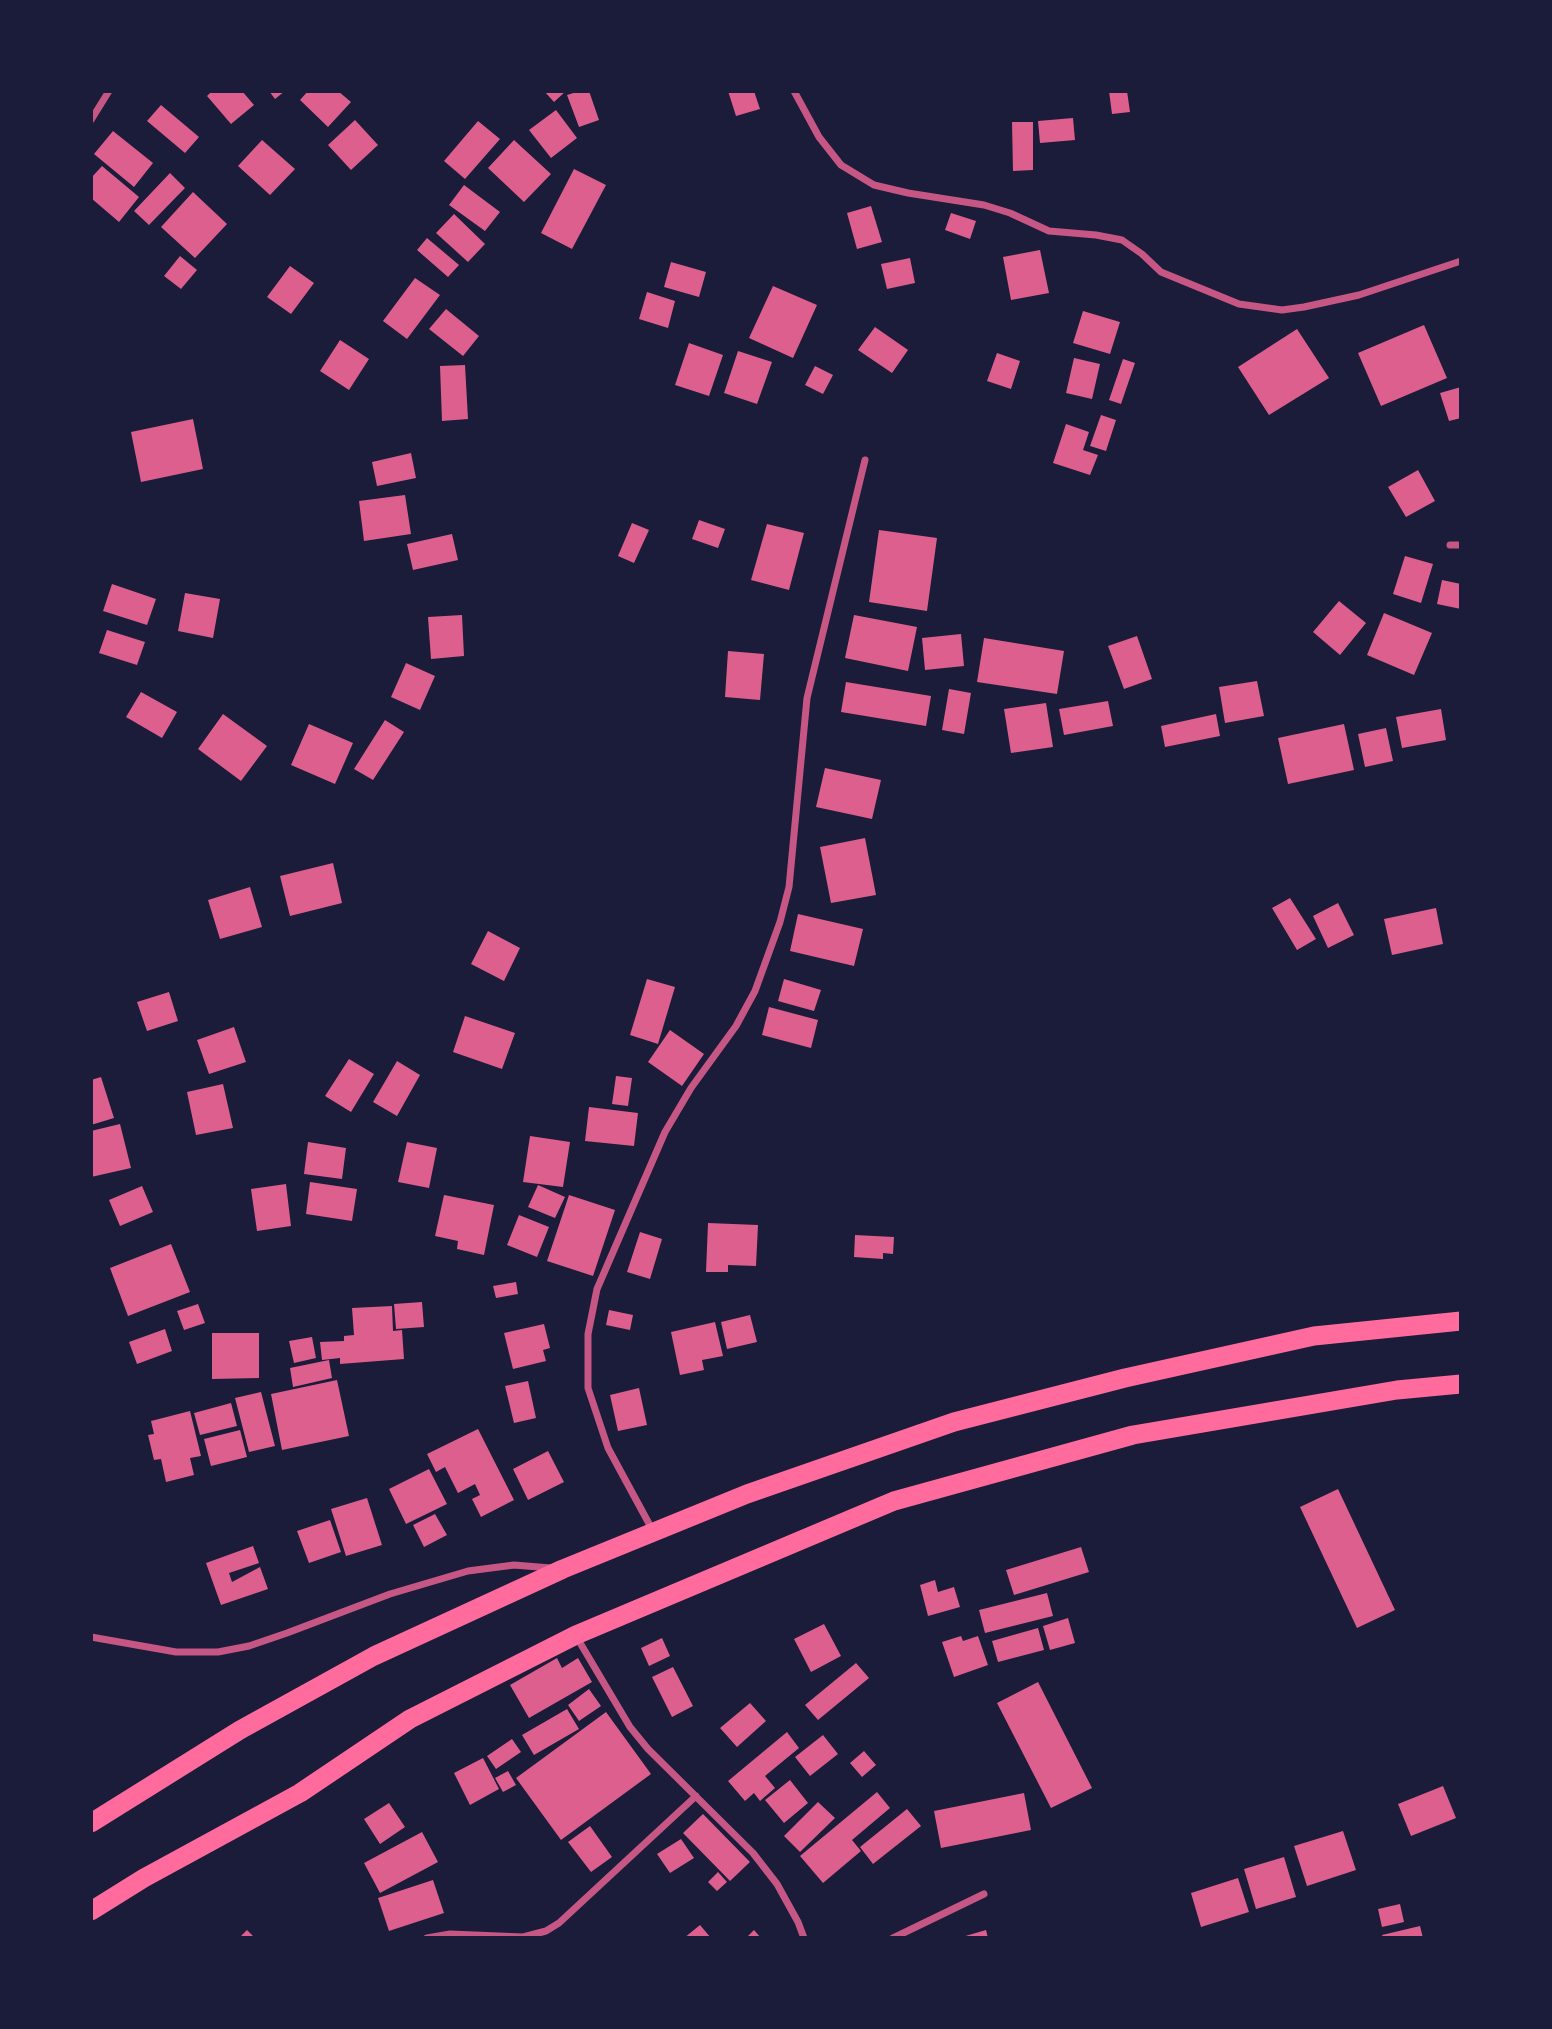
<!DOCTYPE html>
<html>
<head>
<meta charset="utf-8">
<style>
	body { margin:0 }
	#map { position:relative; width:1552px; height:2029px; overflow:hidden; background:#1b1b3a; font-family:"Noto Sans",sans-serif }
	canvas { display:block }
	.frame { position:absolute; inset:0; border:93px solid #1b1b3a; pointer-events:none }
</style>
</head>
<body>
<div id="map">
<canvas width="1552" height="2029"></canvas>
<div class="frame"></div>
</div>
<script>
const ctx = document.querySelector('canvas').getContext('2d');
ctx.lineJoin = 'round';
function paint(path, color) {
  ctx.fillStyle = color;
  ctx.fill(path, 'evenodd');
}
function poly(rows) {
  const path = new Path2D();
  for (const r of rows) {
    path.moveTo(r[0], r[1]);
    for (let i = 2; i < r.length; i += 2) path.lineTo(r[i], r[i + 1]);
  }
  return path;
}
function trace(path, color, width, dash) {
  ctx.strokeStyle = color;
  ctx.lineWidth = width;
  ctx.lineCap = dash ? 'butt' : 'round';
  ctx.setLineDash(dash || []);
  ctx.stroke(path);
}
const building = poly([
	[212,91,242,91,254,105,231,124,207,96],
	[269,91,285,91,275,99],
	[308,91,338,91,351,102,328,127,300,100],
	[544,91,566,91,554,102],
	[580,91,589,91,599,120,579,127,567,95],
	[728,91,754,91,760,109,736,116],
	[1109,91,1127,91,1130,112,1112,114],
	[161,105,199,137,185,153,147,121],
	[556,110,577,138,551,158,529,130],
	[1073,118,1075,140,1040,143,1038,121],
	[355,120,378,145,351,170,328,145],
	[478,121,500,139,465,179,444,161],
	[1012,122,1033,122,1033,170,1013,171],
	[113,131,153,163,134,187,94,154],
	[262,140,295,169,270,195,238,166],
	[514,140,551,174,524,202,488,168],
	[102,166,139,197,119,222,91,198,91,178],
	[574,169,606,185,572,249,541,233],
	[170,173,185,188,149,225,134,211],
	[464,185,500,212,485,231,449,205],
	[193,192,227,224,195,258,161,227],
	[871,206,882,242,857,249,847,213],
	[951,213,976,221,970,239,945,230],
	[454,214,485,244,468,262,436,233],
	[427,238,459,265,448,277,417,250],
	[1040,250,1049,293,1011,300,1003,257],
	[180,256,197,270,181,289,164,276],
	[910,258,915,283,887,289,881,264],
	[671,262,706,272,699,297,664,287],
	[290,266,314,283,291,314,267,297],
	[415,278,440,295,407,339,383,321],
	[773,286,817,305,793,358,749,338],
	[647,292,675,301,668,328,639,319],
	[446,309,479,336,463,356,429,329],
	[1083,311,1120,322,1110,354,1073,343],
	[1424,325,1447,378,1381,406,1358,353],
	[875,327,908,350,892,373,858,350],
	[1297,329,1329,378,1269,415,1238,367],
	[340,340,369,359,349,390,320,371],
	[689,343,723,355,709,396,675,385],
	[738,351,772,362,757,404,724,393],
	[997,353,1020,361,1011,389,987,381],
	[1074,358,1100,364,1092,399,1066,393],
	[1123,359,1135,363,1121,404,1109,400],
	[465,365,468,419,442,421,440,366],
	[815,366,833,375,823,394,805,385],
	[1461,387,1461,418,1449,421,1440,393],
	[1101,415,1116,420,1106,451,1090,446],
	[193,419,203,469,141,482,131,432],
	[1066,424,1089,432,1083,450,1098,455,1090,475,1053,463],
	[411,453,416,478,377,486,372,462],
	[1418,470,1435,501,1406,517,1388,487],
	[405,495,411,534,364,541,359,501],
	[699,520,725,529,718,548,692,539],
	[632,523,649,530,634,563,618,556],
	[767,524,804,533,789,590,751,580],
	[879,530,937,538,927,611,869,602],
	[452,534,458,560,413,570,407,544],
	[1405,556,1433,564,1421,603,1393,594],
	[1442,580,1461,584,1461,609,1437,604],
	[112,584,156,599,147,625,103,611],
	[185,593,220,599,213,638,178,631],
	[1339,601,1366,623,1340,655,1313,632],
	[1384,613,1432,633,1414,675,1367,655],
	[462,615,464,656,431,659,428,617],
	[854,615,917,627,908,671,845,658],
	[107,630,145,642,137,665,99,653],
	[961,634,964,666,925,670,922,638],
	[1137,636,1152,679,1124,689,1108,646],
	[984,638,1064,651,1057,694,977,682],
	[728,651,764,654,760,700,725,697],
	[406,663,435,676,420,710,391,697],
	[1257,681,1264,716,1225,723,1219,687],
	[846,682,931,696,926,726,841,712],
	[949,689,971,693,964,734,942,730],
	[141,692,177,712,162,738,126,717],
	[1108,701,1113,726,1064,735,1059,709],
	[1046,703,1053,747,1011,753,1004,709],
	[1441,709,1446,740,1402,748,1396,717],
	[223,714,267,746,241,781,198,749],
	[1216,714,1220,736,1165,747,1161,726],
	[385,720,404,732,373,780,354,769],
	[309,724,353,743,335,784,291,765],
	[1344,724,1354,770,1288,784,1278,738],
	[1386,728,1393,761,1365,767,1358,734],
	[825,768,881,780,872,819,816,807],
	[865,838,876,895,831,903,820,847],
	[333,863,342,903,290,916,280,876],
	[250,887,262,927,220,939,208,900],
	[1290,898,1316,939,1297,950,1272,908],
	[1338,903,1354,935,1328,948,1313,916],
	[1436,908,1443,944,1392,955,1384,919],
	[798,914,863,929,854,966,790,951],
	[488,931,520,948,504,981,471,964],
	[647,979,675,987,658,1044,630,1035],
	[784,979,821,990,814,1011,778,1001],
	[169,992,178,1021,147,1031,137,1002],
	[769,1007,818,1020,811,1048,762,1035],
	[465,1016,515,1033,502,1069,453,1052],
	[234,1027,246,1062,209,1074,197,1040],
	[670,1030,704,1054,682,1086,648,1062],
	[349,1059,374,1074,351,1112,325,1096],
	[397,1061,420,1075,397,1116,373,1102],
	[616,1076,632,1078,628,1106,612,1104],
	[101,1077,114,1118,91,1125,91,1080],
	[223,1084,233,1128,196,1135,187,1092],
	[589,1107,638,1113,634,1146,585,1141],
	[120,1124,131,1168,91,1177,91,1131],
	[530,1136,570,1142,563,1187,523,1182],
	[308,1142,346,1148,342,1179,304,1174],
	[407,1142,437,1148,429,1188,398,1182],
	[310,1182,357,1189,352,1221,306,1214],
	[286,1184,291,1226,257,1231,251,1189],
	[538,1185,565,1197,555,1218,528,1207],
	[142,1186,153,1212,120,1226,109,1200],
	[444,1195,494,1205,484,1255,457,1249,458,1241,435,1236],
	[569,1195,615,1210,593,1276,547,1261],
	[519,1215,549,1227,537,1257,507,1245],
	[708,1223,758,1225,756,1266,728,1265,728,1272,706,1272],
	[640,1232,662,1239,650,1279,627,1272],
	[855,1235,894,1237,893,1254,883,1253,883,1259,854,1257],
	[171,1244,190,1292,128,1316,110,1268],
	[516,1282,518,1294,496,1298,493,1286],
	[422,1302,424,1327,396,1329,394,1304],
	[198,1304,205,1323,184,1330,177,1311],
	[392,1306,393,1331,402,1330,404,1359,340,1364,340,1358,322,1360,320,1342,344,1341,344,1336,354,1335,352,1308],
	[609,1310,633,1315,630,1330,606,1325],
	[750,1315,757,1342,727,1349,721,1322],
	[715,1322,723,1356,702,1360,704,1370,680,1375,671,1332],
	[544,1324,550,1348,543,1350,546,1361,513,1369,504,1333],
	[165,1329,172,1351,137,1364,129,1342],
	[212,1333,259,1333,259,1378,212,1379],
	[312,1337,316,1358,294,1363,289,1341],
	[329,1360,332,1378,293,1387,290,1368],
	[337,1380,349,1436,282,1450,271,1394],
	[528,1381,536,1418,514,1423,505,1386],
	[639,1388,647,1425,618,1431,610,1395],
	[261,1392,275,1446,249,1452,235,1398],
	[231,1403,237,1426,200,1435,194,1413],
	[190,1411,201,1456,190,1458,194,1475,166,1482,161,1459,154,1460,148,1435,154,1434,151,1421],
	[478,1429,514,1500,481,1517,472,1499,480,1495,475,1484,458,1493,445,1467,436,1472,427,1454],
	[240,1430,247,1457,211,1466,204,1439],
	[548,1451,564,1482,528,1500,513,1469],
	[429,1469,447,1504,406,1524,389,1489],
	[1338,1489,1395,1610,1357,1628,1300,1507],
	[367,1498,382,1545,346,1556,331,1509],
	[435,1514,447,1535,424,1547,413,1525],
	[330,1520,341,1552,309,1563,297,1531],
	[253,1546,259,1563,229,1573,232,1582,260,1567,268,1589,221,1605,206,1563],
	[1081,1547,1089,1572,1014,1595,1006,1570],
	[935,1580,938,1592,954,1587,960,1607,928,1616,920,1585],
	[1047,1593,1053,1616,985,1633,979,1610],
	[1068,1618,1075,1643,1050,1650,1043,1626],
	[824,1624,841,1656,811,1672,794,1639],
	[1038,1628,1044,1650,998,1662,992,1641],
	[961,1636,963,1641,978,1636,988,1665,954,1677,942,1642],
	[662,1638,670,1656,649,1666,641,1648],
	[557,1658,562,1668,578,1658,592,1682,529,1718,510,1685],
	[856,1663,869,1678,818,1720,805,1705],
	[673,1667,693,1706,672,1717,652,1677],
	[1038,1682,1092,1788,1051,1808,997,1703],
	[589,1689,601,1706,579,1721,568,1705],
	[750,1703,766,1721,737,1747,720,1728],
	[567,1709,579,1729,534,1755,522,1735],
	[606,1712,651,1774,561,1840,516,1778],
	[787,1732,799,1748,765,1776,775,1788,760,1801,754,1793,745,1801,728,1781],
	[823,1735,838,1754,810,1776,795,1757],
	[512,1739,521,1752,496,1769,487,1756],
	[864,1751,876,1765,862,1777,850,1763],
	[483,1758,499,1789,470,1805,454,1773],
	[508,1771,516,1785,503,1792,495,1778],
	[790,1780,808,1803,784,1823,765,1800],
	[1443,1786,1456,1818,1411,1836,1398,1804],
	[877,1792,890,1808,852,1840,861,1851,823,1883,800,1856],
	[1024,1793,1031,1830,941,1848,934,1811],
	[818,1802,835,1818,800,1852,784,1836],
	[389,1803,405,1827,380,1844,364,1819],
	[907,1809,921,1826,873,1864,860,1847],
	[703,1814,750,1862,730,1881,683,1833],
	[590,1826,612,1857,591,1872,568,1842],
	[1343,1831,1356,1870,1307,1886,1294,1846],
	[422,1832,438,1862,380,1893,364,1863],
	[681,1839,694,1858,670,1873,657,1854],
	[1284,1857,1296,1897,1256,1909,1244,1869],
	[718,1872,727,1882,717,1891,708,1882],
	[1238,1878,1249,1912,1201,1927,1191,1893],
	[433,1880,444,1913,389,1931,378,1898],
	[1400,1904,1404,1922,1382,1927,1378,1909],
	[700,1925,711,1938,684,1938],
	[1420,1926,1423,1938,1383,1938,1382,1935],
	[247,1930,255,1938,239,1938],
	[754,1930,761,1938,746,1938],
	[986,1930,988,1938,962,1938,962,1937]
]);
const minor = poly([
	[794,91,819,137,841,165,874,185,908,193,984,205,1010,213,1049,231,1096,235,1122,240,1142,254,1161,272,1239,304,1282,310,1304,307,1359,295,1461,261],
	[91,120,109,91],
	[1450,545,1461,545],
	[653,1531,608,1448,588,1388,588,1334,597,1289,665,1132,691,1088,736,1026,755,991,780,922,789,887,807,698,865,460],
	[576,1636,630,1727,648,1749,753,1853,777,1884,798,1922,804,1938],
	[91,1637,176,1652,218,1652,249,1646,287,1633,390,1594,468,1571,514,1565,551,1568],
	[427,1938,450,1934,523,1937,546,1931,559,1923,696,1796],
	[893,1938,984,1894]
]);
const trunk = poly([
	[91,1823,240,1730,374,1656,563,1569,747,1494,954,1422,1125,1378,1314,1336,1461,1321],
	[91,1911,144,1878,300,1793,410,1719,495,1676,576,1635,894,1501,1133,1435,1397,1390,1461,1384]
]);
paint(building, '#dd5f8e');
trace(minor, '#c65784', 7);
trace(trunk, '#ff6b9d', 19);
</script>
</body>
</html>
